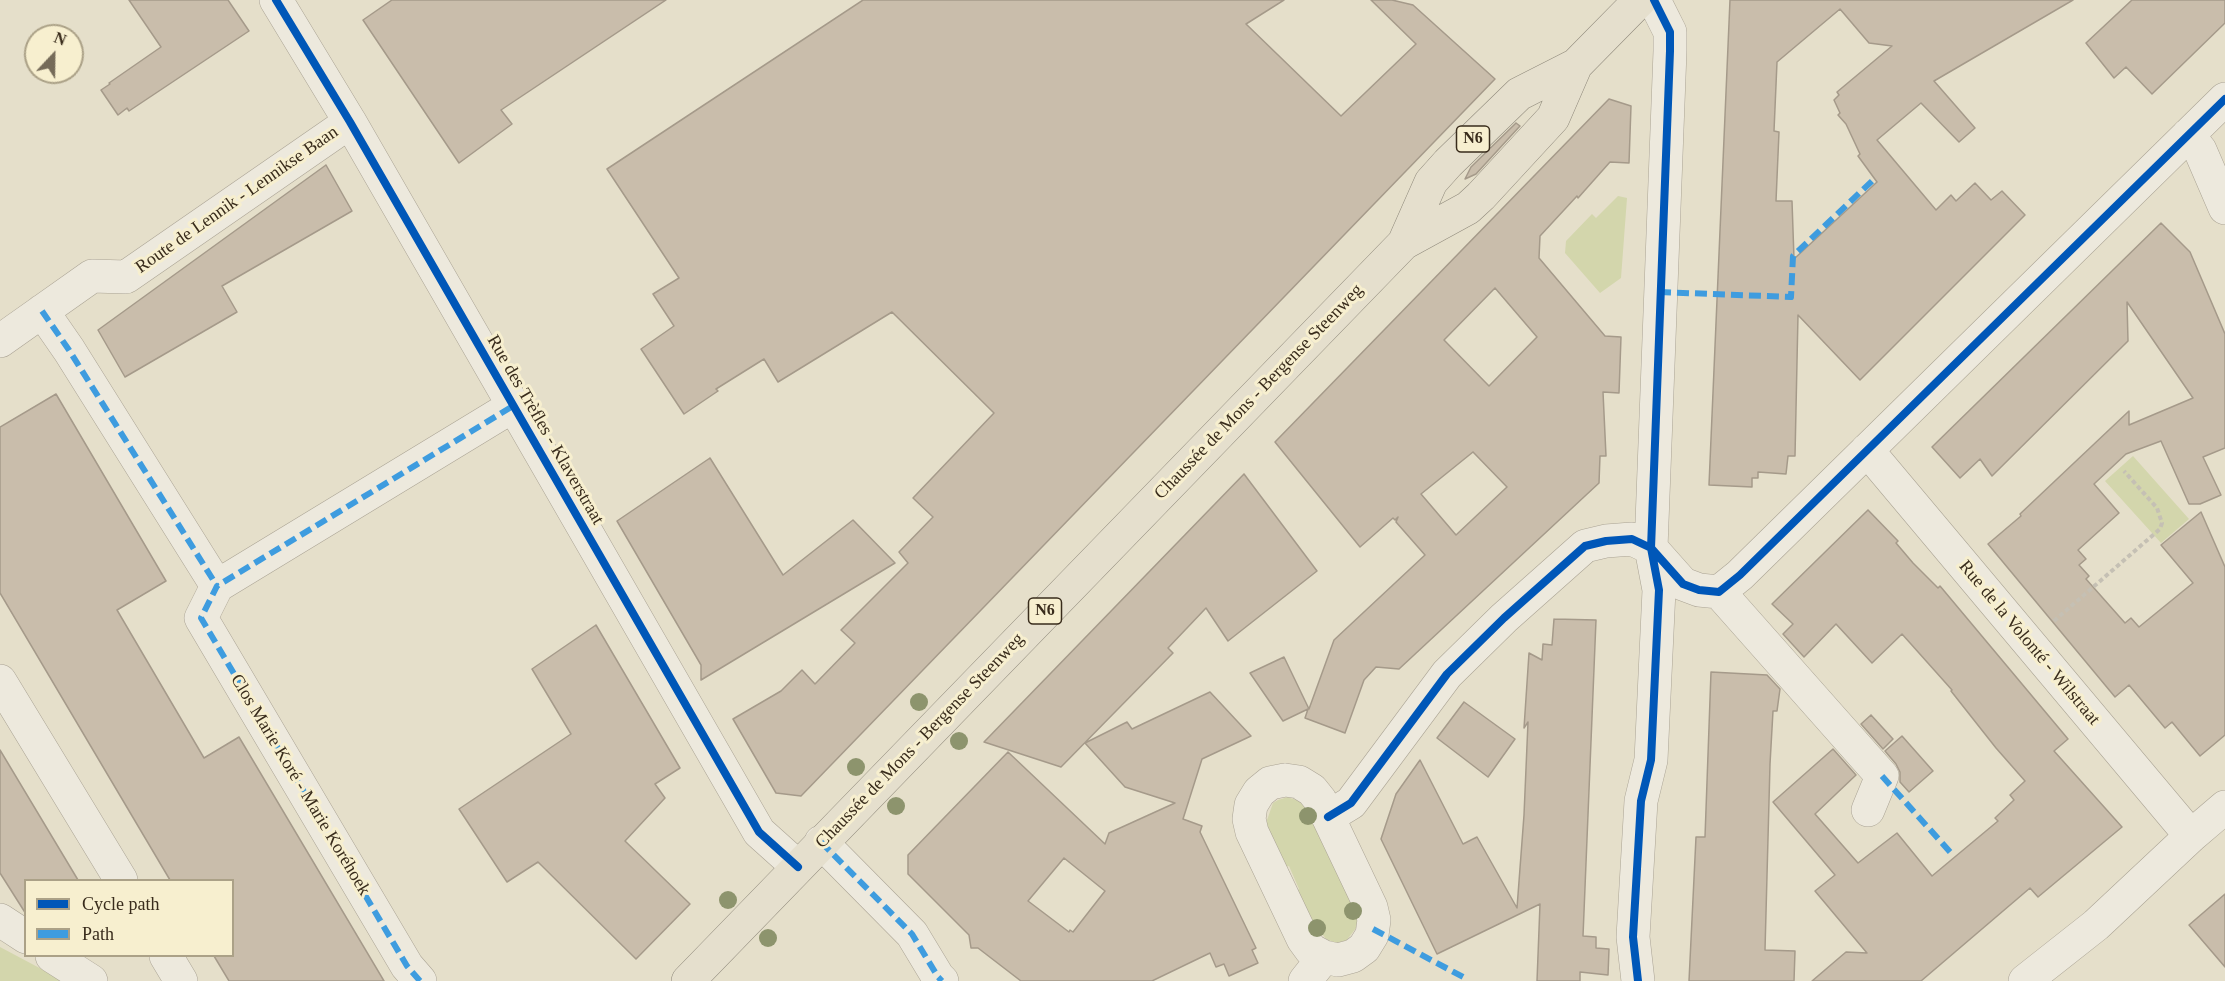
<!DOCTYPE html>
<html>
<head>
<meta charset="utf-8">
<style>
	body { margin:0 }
	#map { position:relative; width:2225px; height:981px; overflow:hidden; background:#e5dfca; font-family:Georgia,serif }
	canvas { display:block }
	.legend { position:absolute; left:24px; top:879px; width:210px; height:78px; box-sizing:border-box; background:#f7efcf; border:2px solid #aba187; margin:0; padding:8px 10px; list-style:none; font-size:18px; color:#392c1c }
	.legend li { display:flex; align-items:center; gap:12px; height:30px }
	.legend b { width:30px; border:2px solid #aba187 }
	.north { position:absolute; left:24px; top:24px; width:60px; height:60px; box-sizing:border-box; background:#f7efcf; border:2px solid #aba187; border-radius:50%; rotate:22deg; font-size:16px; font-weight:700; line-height:24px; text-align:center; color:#392c1c }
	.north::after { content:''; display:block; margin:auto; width:21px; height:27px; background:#756b59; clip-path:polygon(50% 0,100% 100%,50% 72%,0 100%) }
</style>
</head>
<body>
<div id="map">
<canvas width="2225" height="981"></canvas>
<ul class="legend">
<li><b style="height:8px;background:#0057b8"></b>Cycle path</li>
<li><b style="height:8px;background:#3e9cdf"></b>Path</li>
</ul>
<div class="north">N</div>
</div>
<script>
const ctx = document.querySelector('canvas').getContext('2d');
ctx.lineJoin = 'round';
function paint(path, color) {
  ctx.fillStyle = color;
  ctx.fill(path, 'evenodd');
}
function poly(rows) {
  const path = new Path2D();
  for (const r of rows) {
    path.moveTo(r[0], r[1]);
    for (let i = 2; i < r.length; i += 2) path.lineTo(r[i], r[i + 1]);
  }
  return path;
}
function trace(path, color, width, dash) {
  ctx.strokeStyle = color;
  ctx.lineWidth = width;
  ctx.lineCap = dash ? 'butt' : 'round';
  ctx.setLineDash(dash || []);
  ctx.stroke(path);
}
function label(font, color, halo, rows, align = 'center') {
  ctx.font = font + ' Georgia,serif';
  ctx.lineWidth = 6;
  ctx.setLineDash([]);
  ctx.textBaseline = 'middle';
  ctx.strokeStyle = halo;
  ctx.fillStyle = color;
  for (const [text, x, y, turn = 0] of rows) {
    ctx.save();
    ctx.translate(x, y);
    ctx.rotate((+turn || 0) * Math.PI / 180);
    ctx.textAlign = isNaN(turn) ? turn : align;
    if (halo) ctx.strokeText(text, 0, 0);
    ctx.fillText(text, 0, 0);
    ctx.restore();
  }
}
const green = poly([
	[1618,196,1627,198,1621,278,1600,293,1565,253,1566,241,1592,214,1596,218],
	[2133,456,2189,519,2161,543,2105,481],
	[1288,797,1301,802,1307,811,1359,910,1355,912,1358,920,1356,928,1346,941,1336,943,1326,939,1319,930,1314,932,1295,892,1299,889,1289,866,1283,868,1266,823,1273,803,1278,800],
	[0,947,64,981,0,981]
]);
const building = poly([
	[129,0,228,0,249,31,129,111,127,108,118,115,101,90,110,84,109,83,161,47,129,0],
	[392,0,666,0,501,110,512,124,459,163,363,20,392,0],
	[863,0,1284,0,1246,24,1341,116,1416,44,1371,0,1392,0,1413,5,1495,79,801,796,776,793,733,719,781,691,802,670,815,684,855,643,841,630,908,563,899,552,933,517,913,498,994,413,892,312,778,382,764,359,716,389,718,391,684,414,641,349,674,326,653,294,679,278,607,169,863,0],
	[1730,0,2073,0,1934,81,1975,128,1959,142,1921,103,1877,140,1936,210,1951,195,1956,201,1975,183,1991,200,2002,191,2025,215,1860,380,1798,315,1795,456,1788,456,1786,474,1758,472,1758,478,1752,478,1752,487,1709,485,1730,0],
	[1840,9,1869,43,1892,46,1837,92,1839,95,1834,100,1840,113,1838,115,1846,124,1860,154,1858,156,1877,182,1794,259,1792,201,1776,201,1779,132,1774,131,1777,62,1840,9],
	[2132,0,2225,0,2225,23,2152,94,2126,67,2114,78,2086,43,2132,0],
	[1609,99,1631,106,1629,163,1610,162,1578,198,1577,196,1540,236,1539,258,1605,336,1621,337,1619,393,1603,392,1606,456,1600,456,1599,483,1399,669,1376,667,1364,680,1345,733,1305,718,1308,709,1283,721,1250,673,1284,657,1309,709,1334,640,1425,555,1396,522,1398,517,1395,520,1393,518,1360,547,1275,442,1609,99],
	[1495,288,1537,337,1489,386,1444,340,1495,288],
	[1473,452,1507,487,1456,535,1421,494,1473,452],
	[1516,123,1520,126,1476,174,1465,179,1471,167,1516,123],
	[326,165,352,211,222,286,237,312,125,377,98,330,326,165],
	[2161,223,2190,252,2225,334,2225,448,2203,457,2221,495,2200,504,2189,504,2161,441,2126,454,2094,484,2119,513,2078,550,2086,559,2079,565,2089,576,2086,579,2125,623,2131,618,2139,627,2193,583,2161,545,2201,512,2225,567,2225,735,2200,756,2172,722,2165,728,2129,685,2115,697,1988,544,2021,516,2020,514,2129,411,2129,425,2193,398,2127,302,2128,341,1992,476,1980,459,1960,478,1932,447,2161,223],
	[56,394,166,581,117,610,204,758,239,737,384,981,229,981,214,956,232,956,232,880,170,880,0,593,0,427,56,394],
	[710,458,783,575,853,520,895,563,701,680,701,665,617,521,710,458],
	[1244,474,1317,571,1228,641,1206,608,1168,648,1173,653,1061,767,984,742,1244,474],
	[1868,510,1898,541,1896,543,1913,563,1938,588,1940,586,2068,739,2054,751,2122,827,2038,897,2030,888,1921,981,1812,981,1846,952,1867,953,1815,891,1835,875,1773,802,1833,749,1856,775,1815,814,1858,863,1897,833,1932,876,1998,821,1995,818,2014,800,2010,795,2025,781,1996,748,1951,691,1952,690,1902,634,1872,663,1836,624,1804,657,1783,634,1793,624,1772,604,1868,510],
	[1554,619,1596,620,1583,936,1596,937,1596,948,1609,949,1608,975,1580,972,1580,981,1537,981,1540,904,1437,954,1381,839,1396,794,1420,760,1463,844,1477,837,1517,908,1524,815,1528,722,1524,728,1529,653,1542,660,1543,644,1552,645,1554,619],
	[596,625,680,768,655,784,665,798,625,841,690,904,636,959,538,862,507,882,459,809,571,734,532,669,596,625],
	[1711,672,1767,675,1780,689,1777,711,1773,711,1770,764,1765,950,1795,951,1794,981,1689,981,1696,837,1705,837,1711,672],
	[1210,692,1251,736,1202,759,1183,819,1202,826,1200,832,1256,948,1252,950,1258,963,1229,976,1224,964,1216,967,1210,953,1152,981,1021,981,978,948,971,948,969,935,908,874,908,855,1008,752,1105,844,1109,833,1175,803,1125,787,1085,743,1127,722,1132,729,1210,692],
	[1064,858,1105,891,1073,932,1070,930,1069,932,1028,901,1064,858],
	[1464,702,1515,739,1488,777,1437,738,1464,702],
	[1871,715,1893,739,1883,749,1861,724,1871,715],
	[1902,736,1933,771,1909,792,1900,782,1900,772,1896,764,1885,751,1902,736],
	[0,750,78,880,26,880,26,914,0,873,0,750],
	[2225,894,2225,967,2189,925,2225,894]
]);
const path = poly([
	[2054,621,2160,529,2162,523,2157,508,2124,471]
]);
const minor = poly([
	[276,0,350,122,759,832,798,867],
	[2188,135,2200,150,2225,208],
	[42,311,69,350,217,586],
	[0,341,92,276,126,277,350,122],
	[1867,450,2191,836],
	[1719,592,1882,776,1868,810],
	[0,681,121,880],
	[1285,780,1299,782,1312,790,1320,800,1371,907,1374,920,1372,935,1364,948,1353,956,1338,960,1324,957,1311,950,1303,939,1252,832,1249,819,1251,805,1259,792,1270,783,1285,780],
	[1328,817,1351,803,1447,674,1504,618,1585,546,1606,541,1632,539,1651,548,1683,584,1699,590,1719,592,1740,575,2225,99],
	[821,842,912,934,938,977,942,981],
	[0,920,26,937],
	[52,956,91,981],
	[166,956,181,981],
	[420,981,407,966,201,618,217,586,513,406],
	[1305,981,1324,957],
	[1638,981,1633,937,1641,801,1651,760,1659,590,1651,548,1670,51,1670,32,1654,0],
	[2025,981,2096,925,2191,836,2225,807]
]);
const major = poly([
	[1404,243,1431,182,1448,163,1519,94,1576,65,1640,0],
	[688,981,1404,243,1468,208,1481,196,1553,118,1576,65]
]);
const quiet = poly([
	[1659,292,1791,297,1793,256,1872,181],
	[42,311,69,350,217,586],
	[1882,776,1951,853],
	[821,842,912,934,938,977,942,981],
	[1373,929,1465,978,1465,981],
	[420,981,407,966,201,618,217,586,513,406]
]);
const cycleway = poly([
	[276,0,350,122,759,832,798,867],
	[1328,817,1351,803,1447,674,1504,618,1585,546,1606,541,1632,539,1651,548,1683,584,1699,590,1719,592,1740,575,2225,99],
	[1638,981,1633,937,1641,801,1651,760,1659,590,1651,548,1670,51,1670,32,1654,0]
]);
const trees = [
	[919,702],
	[959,741],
	[856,767],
	[896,806],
	[1308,816],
	[728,900],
	[1353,911],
	[1317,928],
	[768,938]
];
const shields = [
	[1473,139,33],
	[1045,611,33]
];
const shieldNames = [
	["N6",1473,139],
	["N6",1045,611]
];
const streetNames = [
	["Route de Lennik - Lennikse Baan",237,200,-35],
	["Chaussée de Mons - Bergense Steenweg",1259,392,-46],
	["Rue des Trèfles - Klaverstraat",545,430,60],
	["Rue de la Volonté - Wilstraat",2029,643,50],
	["Chaussée de Mons - Bergense Steenweg",920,741,-46],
	["Clos Marie Koré - Marie Koréhoek",300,785,59]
];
paint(green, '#d3d6ac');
paint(building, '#c9bdab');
trace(building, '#a59a8a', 1.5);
trace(minor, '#aaa394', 34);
trace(major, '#8f897b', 34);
trace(path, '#c5c0b4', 4, [4.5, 3]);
trace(minor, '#ede9dd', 33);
trace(major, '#e5dfcd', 33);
trace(quiet, '#3e9cdf', 6, [12, 6]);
trace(cycleway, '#0057b8', 8);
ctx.fillStyle = '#8d946d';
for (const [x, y] of trees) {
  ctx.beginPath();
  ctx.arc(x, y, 9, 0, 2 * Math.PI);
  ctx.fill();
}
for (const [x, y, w] of shields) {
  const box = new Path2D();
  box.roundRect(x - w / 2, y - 13, w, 26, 4.5);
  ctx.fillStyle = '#f7efcf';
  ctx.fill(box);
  trace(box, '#392c1c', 1.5);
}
label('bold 16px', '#392c1c', null, shieldNames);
label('18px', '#392c1c', '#f7efcf', streetNames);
</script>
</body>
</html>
